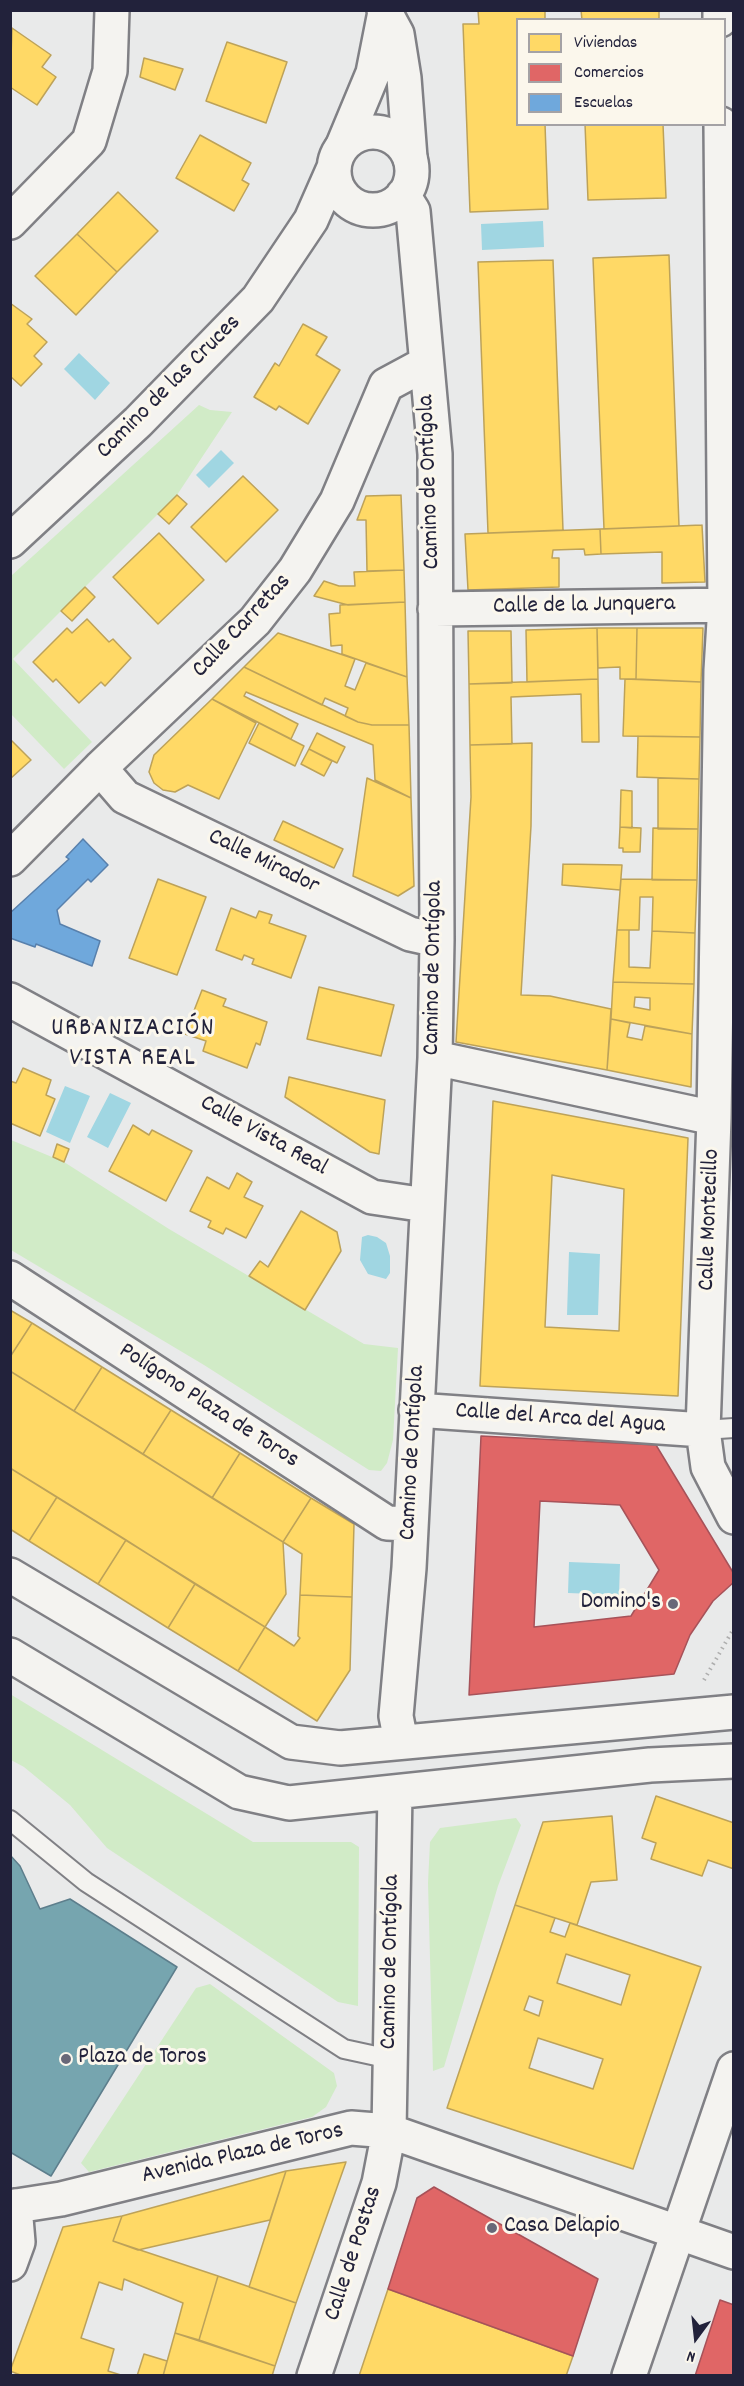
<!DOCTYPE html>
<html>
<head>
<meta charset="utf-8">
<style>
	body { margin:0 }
	#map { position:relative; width:744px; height:2386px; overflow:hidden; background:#e9eaea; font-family:Dekko,sans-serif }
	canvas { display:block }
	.frame { position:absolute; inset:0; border:12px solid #22223b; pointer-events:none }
	.legend { position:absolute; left:516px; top:18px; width:210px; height:108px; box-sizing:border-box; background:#fbf7ec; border:2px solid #a4a2a5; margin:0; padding:8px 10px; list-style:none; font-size:18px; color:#22223b }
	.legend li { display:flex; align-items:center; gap:12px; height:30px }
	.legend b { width:30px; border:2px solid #a4a2a5 }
	.north { position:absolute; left:666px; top:2308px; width:60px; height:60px; -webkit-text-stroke:4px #fbf7ec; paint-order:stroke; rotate:195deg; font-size:16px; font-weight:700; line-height:24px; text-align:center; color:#22223b }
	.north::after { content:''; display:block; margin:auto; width:21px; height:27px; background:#22223b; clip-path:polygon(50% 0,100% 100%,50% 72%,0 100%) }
</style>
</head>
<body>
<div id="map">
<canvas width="744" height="2386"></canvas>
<div class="frame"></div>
<ul class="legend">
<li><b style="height:16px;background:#ffd966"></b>Viviendas</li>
<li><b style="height:16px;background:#e06666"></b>Comercios</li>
<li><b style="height:16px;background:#6fa8dc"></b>Escuelas</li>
</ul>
<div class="north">N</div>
</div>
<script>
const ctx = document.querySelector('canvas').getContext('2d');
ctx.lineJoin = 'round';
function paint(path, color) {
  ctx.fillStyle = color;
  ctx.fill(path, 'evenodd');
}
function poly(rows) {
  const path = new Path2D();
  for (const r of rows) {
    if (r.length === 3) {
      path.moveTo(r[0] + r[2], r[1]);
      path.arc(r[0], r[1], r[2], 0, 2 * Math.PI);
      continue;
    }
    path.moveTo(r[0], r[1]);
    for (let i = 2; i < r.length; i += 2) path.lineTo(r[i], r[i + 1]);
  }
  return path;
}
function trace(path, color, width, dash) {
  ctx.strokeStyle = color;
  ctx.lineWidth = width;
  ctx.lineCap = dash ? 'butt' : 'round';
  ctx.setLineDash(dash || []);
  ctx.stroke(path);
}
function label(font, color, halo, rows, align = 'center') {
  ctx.font = font + ' Dekko,sans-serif';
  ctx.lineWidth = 6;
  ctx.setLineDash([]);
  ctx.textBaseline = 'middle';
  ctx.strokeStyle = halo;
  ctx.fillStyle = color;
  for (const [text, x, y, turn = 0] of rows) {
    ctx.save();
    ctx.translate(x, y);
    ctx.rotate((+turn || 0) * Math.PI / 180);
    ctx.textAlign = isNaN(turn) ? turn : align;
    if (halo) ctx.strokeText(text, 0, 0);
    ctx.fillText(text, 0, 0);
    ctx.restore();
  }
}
const green = poly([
	[199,405,210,410,232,412,177,495,13,659,92,742,64,769,11,714,11,576],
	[11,1140,64,1162,169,1229,364,1344,398,1348,393,1440,387,1463,381,1471,369,1470,204,1365,11,1250],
	[10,1694,253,1842,351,1842,359,1847,358,2006,338,2002,107,1848,70,1805,24,1767,11,1760],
	[516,1818,521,1825,498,1886,444,2067,433,2071,428,1883,430,1842,440,1828],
	[210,1984,334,2073,337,2086,326,2107,312,2117,89,2172,81,2163,196,1988]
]);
const water = poly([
	[543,221,544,247,482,250,481,224],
	[79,353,110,383,95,400,64,369],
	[221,450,234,463,209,488,196,475],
	[65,1086,90,1096,70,1143,46,1132],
	[110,1093,131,1103,108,1148,87,1137],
	[368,1235,377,1237,386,1243,390,1256,390,1273,386,1279,368,1274,360,1260,362,1237],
	[569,1252,600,1254,598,1315,567,1315],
	[569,1562,620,1564,619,1595,568,1593]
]);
const homes = poly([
	[478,10,545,10,545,20,518,20,518,124,545,124,548,209,470,212,463,24,479,24,478,10],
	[581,10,659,10,659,20,582,20,581,10],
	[12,28,51,55,42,67,56,77,37,105,10,87,12,28],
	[227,42,287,62,266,123,206,101,227,42],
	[144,58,183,69,175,90,140,77,144,58],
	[585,124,663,124,666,198,588,200,585,124],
	[200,135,251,163,242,180,249,184,234,211,176,178,200,135],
	[118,192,158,231,117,272,77,234,118,192],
	[77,234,117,272,76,315,35,276,77,234],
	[669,255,679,526,604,529,593,258,669,255],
	[553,260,563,530,488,533,478,262,553,260],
	[10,303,32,319,27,324,47,342,34,356,42,364,21,386,10,376,10,303],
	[303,324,327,337,316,355,340,370,308,424,279,406,276,410,254,397,275,363,279,366,303,324],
	[243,476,278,510,226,562,191,527,243,476],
	[177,495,187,504,169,524,158,514,177,495],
	[401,495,404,570,367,571,366,520,357,520,366,496,401,495],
	[702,525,705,582,662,583,662,552,601,554,600,529,702,525],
	[600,529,601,554,585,555,584,549,553,550,552,558,559,558,559,587,468,590,465,534,600,529],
	[159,533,204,580,158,624,113,577,159,533],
	[404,570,405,602,348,605,314,596,324,581,339,586,355,586,354,572,404,570],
	[85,587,95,597,72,621,61,611,85,587],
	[405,602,407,677,342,654,342,645,331,646,329,614,340,613,340,605,405,602],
	[87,619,109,642,113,639,131,658,105,686,101,682,79,703,56,679,53,682,33,662,67,628,72,633,87,619],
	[597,628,598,679,527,682,526,630,597,628],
	[597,628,637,628,636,679,620,679,620,667,598,668,597,628],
	[637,628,703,628,701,682,636,679,637,628],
	[468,631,511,631,512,683,469,684,468,631],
	[278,633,355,659,345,686,355,690,366,663,407,677,409,725,372,725,358,722,345,716,348,708,325,698,322,705,244,667,278,633],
	[244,667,358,722,372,725,409,725,411,798,375,780,373,745,246,692,244,696,298,724,291,739,212,699,244,667],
	[598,679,599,742,582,742,581,694,511,697,512,744,470,745,469,684,598,679],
	[625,679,701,682,700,737,623,736,625,679],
	[212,699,256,723,219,799,188,785,175,792,163,790,154,783,149,772,154,755,212,699],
	[259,723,304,746,295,766,249,743,259,723],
	[317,733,345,747,337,763,309,749,317,733],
	[638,736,700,737,699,779,637,777,638,736],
	[10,739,31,760,10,779,10,739],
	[532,743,531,826,521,995,550,996,611,1009,607,1070,456,1042,471,797,470,745,532,743],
	[309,749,332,761,324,776,301,764,309,749],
	[367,778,411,798,414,886,398,896,353,876,367,778],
	[658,778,699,779,698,829,658,829,658,778],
	[621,790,632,791,632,828,620,827,621,790],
	[283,821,343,849,334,868,274,840,283,821],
	[620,827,641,828,640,852,623,852,623,848,619,848,620,827],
	[653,828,698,829,697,880,652,880,653,828],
	[563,864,622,865,620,890,562,885,563,864],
	[158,879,206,897,177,975,129,958,158,879],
	[621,879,697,880,695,933,652,931,653,897,640,897,639,930,617,930,621,879],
	[231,908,256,918,259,911,272,915,269,923,306,936,291,978,252,964,254,959,244,955,242,960,216,950,231,908],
	[617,930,629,930,629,967,650,968,652,931,695,933,694,984,613,982,617,930],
	[613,982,694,984,692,1034,611,1019,613,982],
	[635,997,650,998,650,1010,634,1007,635,997],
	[319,987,394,1005,381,1056,307,1039,319,987],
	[202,990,226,999,223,1006,267,1022,260,1045,256,1043,247,1068,203,1051,206,1041,185,1034,202,990],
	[611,1019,630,1023,627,1037,642,1040,645,1026,692,1034,691,1087,607,1070,611,1019],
	[23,1068,51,1080,46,1095,55,1099,40,1136,10,1123,10,1081,16,1083,23,1068],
	[289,1077,385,1100,379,1154,370,1152,285,1097,289,1077],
	[493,1101,688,1138,678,1396,480,1386,493,1101],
	[552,1175,624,1189,619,1331,545,1327,552,1175],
	[133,1125,149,1135,152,1130,192,1151,166,1201,109,1171,133,1125],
	[57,1144,69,1149,64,1162,53,1157,57,1144],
	[237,1173,252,1182,244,1197,263,1206,246,1238,226,1228,223,1234,208,1227,211,1221,190,1211,207,1177,229,1189,237,1173],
	[301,1211,337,1232,341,1251,305,1310,249,1276,260,1261,268,1267,301,1211],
	[10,1310,32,1323,10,1357,10,1310],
	[32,1323,102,1367,74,1411,10,1371,10,1357,32,1323],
	[102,1367,171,1410,143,1454,74,1411,102,1367],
	[10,1371,283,1542,286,1594,265,1627,10,1468,10,1371],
	[171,1410,240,1453,212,1498,143,1454,171,1410],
	[240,1453,311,1498,283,1542,212,1498,240,1453],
	[10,1468,57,1497,29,1541,10,1529,10,1468],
	[57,1497,126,1540,98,1584,29,1541,57,1497],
	[311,1498,354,1524,352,1597,300,1595,302,1554,283,1542,311,1498],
	[126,1540,195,1584,168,1628,98,1584,126,1540],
	[195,1584,265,1627,238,1671,168,1628,195,1584],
	[300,1595,352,1597,350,1670,317,1721,238,1671,265,1627,294,1646,300,1638,298,1636,300,1595],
	[656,1796,734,1823,734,1869,708,1860,702,1876,651,1859,656,1843,642,1838,656,1796],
	[612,1816,617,1880,591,1882,577,1925,515,1905,543,1822,612,1816],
	[515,1905,555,1918,550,1932,565,1937,570,1923,701,1967,633,2169,447,2108,515,1905],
	[566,1954,630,1975,621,2005,557,1983,566,1954],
	[529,1996,543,2001,539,2016,524,2010,529,1996],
	[538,2038,603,2059,593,2089,529,2068,538,2038],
	[346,2162,296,2303,249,2287,286,2171,346,2162],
	[286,2171,270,2220,138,2250,113,2241,122,2216,286,2171],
	[122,2216,113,2241,218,2276,199,2340,175,2333,183,2303,124,2279,122,2290,99,2282,81,2338,114,2349,108,2371,124,2376,23,2376,10,2371,63,2227,122,2216],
	[218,2276,296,2303,275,2366,199,2340,218,2276],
	[388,2289,573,2356,566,2376,359,2376,388,2289],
	[175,2333,275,2366,272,2376,163,2376,175,2333],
	[144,2354,167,2361,163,2376,137,2376,144,2354]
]);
const shops = poly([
	[481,1436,656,1445,734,1574,734,1582,713,1601,690,1635,674,1674,469,1695,481,1436],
	[540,1501,620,1505,659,1570,631,1616,534,1627,540,1501],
	[434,2187,598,2279,573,2356,388,2289,417,2198,434,2187],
	[720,2300,734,2305,734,2376,695,2376,720,2300]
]);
const schools = poly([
	[83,839,108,865,91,882,88,879,57,910,60,924,100,941,92,966,36,944,35,947,10,938,10,913,69,859,66,857,83,839]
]);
const public = poly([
	[10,1855,20,1866,40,1909,70,1899,177,1967,51,2176,10,2152,10,1855]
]);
const path = poly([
	[704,1680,734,1628]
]);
const service = poly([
	[703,1430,734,1428],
	[10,1820,86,1882,344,2049,390,2059]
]);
const minor = poly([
	[720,10,720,20],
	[721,124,725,605,721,670,714,1118,703,1430,708,1467,734,1517],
	[373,171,39],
	[10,222,89,141,110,71,112,10],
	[10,541,138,422,258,299,311,220,333,170],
	[435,609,734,605],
	[100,768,125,797,410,934,437,940],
	[10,859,100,768,255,621,295,570,337,501,386,385,425,364],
	[10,1000,372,1197,426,1205],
	[435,1058,714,1118],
	[10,1278,387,1523,410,1524],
	[416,1410,703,1430],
	[10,1575,291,1742,340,1748,734,1712],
	[10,1655,239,1792,289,1803,650,1765,734,1761],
	[401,1742,396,1716,409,1568,435,1058,437,940,435,454,413,211,403,195],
	[10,2207,61,2199,351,2128,389,2131,734,2252],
	[10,2264,18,2242,15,2206],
	[314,2376,379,2183,389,2131,395,1792]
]);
const tertiary = poly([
	[384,10,397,34,404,78,410,158],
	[343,145,373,73,385,12]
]);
const secondary = poly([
	[629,2376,734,2069]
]);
const markers = [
	[673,1604,6,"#686878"],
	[66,2059,6,"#686878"],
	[492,2228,6,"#686878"]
];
const streetNames = [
	["Camino de las Cruces",170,388,-45],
	["Camino de Ontígola",431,482,-92],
	["Calle de la Junquera",584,607,-1],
	["Calle Carretas",243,627,-47],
	["Calle Mirador",263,863,26],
	["Camino de Ontígola",435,968,-89],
	["Calle Vista Real",263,1137,29],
	["Calle Montecillo",711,1220,-88],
	["Polígono Plaza de Toros",208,1407,33],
	["Calle del Arca del Agua",560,1420,4],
	["Camino de Ontígola",414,1453,-87],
	["Camino de Ontígola",392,1962,-89],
	["Avenida Plaza de Toros",243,2155,-13],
	["Calle de Postas",355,2254,-72]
];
const poiNames = [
	["Domino's",661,1604,"right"],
	["Plaza de Toros",78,2059],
	["Casa Delapio",504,2228]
];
const neighbourhoodNames = [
	["URBANIZACIÓN",133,1030],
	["VISTA REAL",133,1060]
];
paint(green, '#d1ebc7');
paint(water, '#a0d6e2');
paint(homes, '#ffd966');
trace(homes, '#bda259', 1.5);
paint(shops, '#e06666');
trace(shops, '#a75259', 1.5);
paint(schools, '#6fa8dc');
trace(schools, '#5880ac', 1.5);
paint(public, '#76a5af');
trace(public, '#5d7e8c', 1.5);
trace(service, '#808085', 22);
trace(minor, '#808085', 38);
trace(tertiary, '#808085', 38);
trace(secondary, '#808085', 38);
trace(path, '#aeaeae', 4, [1.5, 4.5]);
trace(service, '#f4f3f0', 18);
trace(minor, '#f4f3f0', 33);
trace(tertiary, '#f4f3f0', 33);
trace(secondary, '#f4f3f0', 33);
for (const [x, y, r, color] of markers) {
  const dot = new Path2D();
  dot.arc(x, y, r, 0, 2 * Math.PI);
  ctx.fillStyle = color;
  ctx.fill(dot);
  trace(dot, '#fbf7ec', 2);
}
label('24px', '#22223b', '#fbf7ec', streetNames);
label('24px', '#22223b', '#fbf7ec', poiNames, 'left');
ctx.letterSpacing = '1.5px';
label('26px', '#22223b', '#fbf7ec', neighbourhoodNames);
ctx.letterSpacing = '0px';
</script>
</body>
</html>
